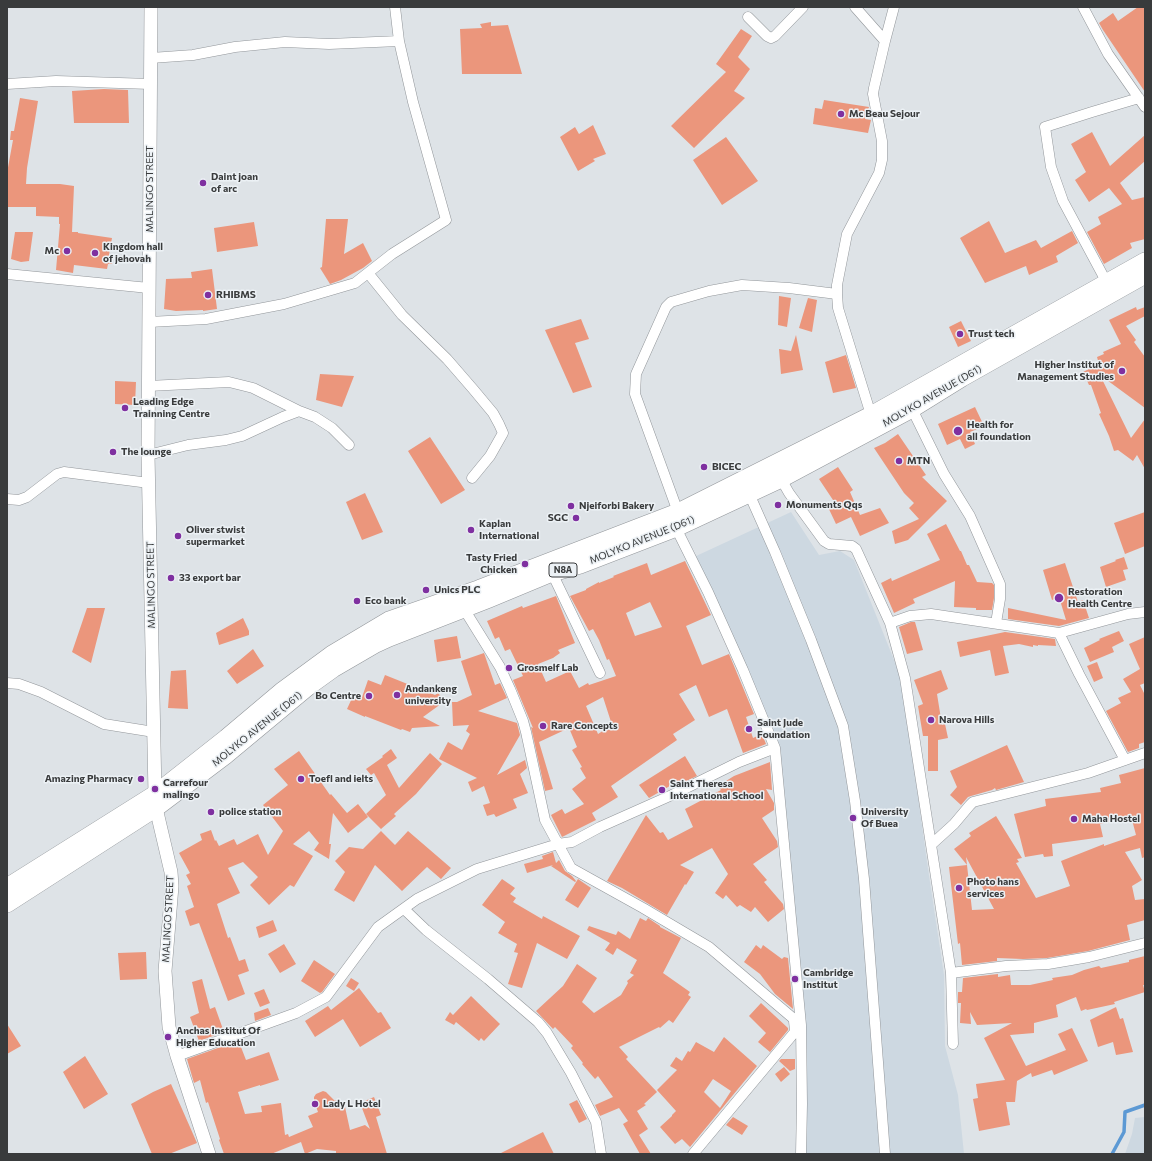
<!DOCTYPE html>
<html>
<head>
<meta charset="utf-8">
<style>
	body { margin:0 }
	#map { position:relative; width:1152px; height:1161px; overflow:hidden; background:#dee3e7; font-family:Commissioner,sans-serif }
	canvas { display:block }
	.frame { position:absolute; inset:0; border:8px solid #393b3c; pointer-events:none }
</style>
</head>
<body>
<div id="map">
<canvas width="1152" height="1161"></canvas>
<div class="frame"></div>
</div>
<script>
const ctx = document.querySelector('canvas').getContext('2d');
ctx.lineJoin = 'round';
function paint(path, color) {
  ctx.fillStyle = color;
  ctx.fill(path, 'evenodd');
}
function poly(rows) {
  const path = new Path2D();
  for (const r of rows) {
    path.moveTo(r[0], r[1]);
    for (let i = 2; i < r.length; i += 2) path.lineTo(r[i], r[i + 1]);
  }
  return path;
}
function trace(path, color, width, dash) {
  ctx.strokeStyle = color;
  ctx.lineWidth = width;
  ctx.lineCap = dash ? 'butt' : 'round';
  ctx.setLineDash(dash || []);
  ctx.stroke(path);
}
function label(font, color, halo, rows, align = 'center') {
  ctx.font = font + ' Commissioner,sans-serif';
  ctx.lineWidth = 3;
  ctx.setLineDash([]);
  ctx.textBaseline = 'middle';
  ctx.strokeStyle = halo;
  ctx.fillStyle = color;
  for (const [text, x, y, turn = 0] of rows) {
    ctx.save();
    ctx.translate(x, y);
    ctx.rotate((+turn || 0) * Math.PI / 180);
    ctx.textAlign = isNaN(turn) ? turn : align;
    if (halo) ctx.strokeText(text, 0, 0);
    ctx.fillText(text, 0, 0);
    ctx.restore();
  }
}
const built = poly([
	[791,512,819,555,840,551,854,560,902,680,928,869,944,975,945,1046,958,1095,964,1154,804,1154,784,799,776,736,710,588,694,557],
	[1145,1117,1145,1154,1125,1154,1132,1134,1135,1118]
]);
const stream = poly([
	[1112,1154,1124,1132,1125,1112,1145,1105]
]);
const building = poly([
	[1138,7,1145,7,1145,92,1103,30,1099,23,1113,13,1118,21],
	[491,22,491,26,508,25,522,74,462,74,460,29,482,28,480,24],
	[741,29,752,36,738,57,750,69,734,91,745,98,694,148,671,126,726,72,716,64],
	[104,89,128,90,129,123,74,123,72,91],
	[20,98,38,101,27,168,26,184,60,184,74,186,72,232,78,232,78,233,112,238,109,255,113,255,112,264,108,264,107,269,74,265,73,273,56,270,60,224,59,224,59,217,36,216,36,207,7,207,7,173,13,140,10,140,11,131,14,131],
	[824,100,869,107,865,119,871,120,868,133,813,124,815,108,822,109],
	[593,125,606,154,593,159,595,161,578,171,560,137,575,127,579,134],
	[1092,132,1110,166,1145,135,1145,161,1120,183,1132,200,1145,197,1145,239,1130,243,1132,248,1104,264,1087,232,1101,224,1098,217,1122,204,1109,188,1089,202,1075,180,1086,172,1071,144],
	[726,137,758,181,722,205,693,160],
	[326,219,348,219,344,254,363,243,372,261,363,268,341,280,330,284,320,268,322,267],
	[989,221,1005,253,1036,240,1041,248,1072,231,1078,243,1056,256,1058,262,1029,275,1026,266,985,283,960,238],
	[254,222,258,246,217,252,214,228],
	[15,232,33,232,29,261,21,262,11,259],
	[212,269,217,309,203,311,203,310,176,311,164,309,166,279,192,278,191,272],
	[779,296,791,298,787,327,778,325],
	[808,298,817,300,812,332,799,328],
	[1136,307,1137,310,1145,307,1145,316,1126,326,1136,340,1134,342,1145,357,1145,408,1100,375,1131,438,1145,419,1145,469,1137,455,1133,461,1118,450,1114,451,1109,436,1099,414,1101,413,1091,385,1089,385,1083,372,1099,364,1097,357,1104,354,1103,352,1121,344,1109,320],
	[581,319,589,339,575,343,592,387,573,393,545,330],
	[961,321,971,341,958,347,949,327],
	[796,335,803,370,781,374,779,349,791,351],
	[846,355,856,388,833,393,825,362],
	[320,374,354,376,342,407,316,400],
	[115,381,136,382,135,405,115,404],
	[975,407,984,426,970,432,975,444,965,449,960,439,947,445,938,424],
	[898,434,926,475,922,477,947,501,908,540,895,544,892,531,919,519,909,508,914,503,904,493,874,448,885,443],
	[430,437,465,490,441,504,408,451],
	[838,467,853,490,850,492,860,515,880,508,889,523,860,536,851,517,836,524,827,505,835,503,819,479],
	[365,493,383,532,362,540,346,502],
	[1145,512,1145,546,1125,554,1114,523],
	[946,524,960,551,961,551,967,565,969,565,977,582,992,583,994,585,994,598,992,610,976,610,976,608,954,607,955,581,913,599,915,603,894,613,881,583,891,578,892,581,940,560,927,534],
	[1124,557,1128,569,1123,570,1126,580,1106,587,1100,567,1116,561,1115,560],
	[685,561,711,615,686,626,702,665,729,654,754,714,746,717,753,738,762,734,766,744,743,753,727,709,709,717,696,685,679,694,695,720,673,734,677,740,611,786,618,797,592,813,596,820,562,837,551,815,562,809,565,814,584,804,572,789,586,778,580,768,582,767,572,750,577,747,569,728,539,742,553,789,545,791,531,727,533,728,513,680,523,676,510,649,505,651,499,637,495,639,487,621,522,606,523,608,556,596,575,643,558,650,560,653,553,658,538,664,546,682,570,671,579,688,588,683,589,685,616,676,609,659,607,660,599,640,593,629,589,631,570,596,586,590,586,589,599,582,599,583,614,577,613,576,647,563,651,575],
	[650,602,662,627,635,636,626,613],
	[603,697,612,725,598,734,586,706],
	[1065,563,1078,602,1083,600,1089,618,1059,626,1008,619,1008,608,1066,620,1059,597,1052,600,1043,570],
	[87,608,105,608,91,663,72,652],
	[243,618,249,631,249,635,219,645,216,633],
	[911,622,915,622,923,650,907,654,899,627],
	[1119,631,1124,641,1112,647,1114,652,1090,662,1084,648,1100,640,1099,639],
	[1005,632,1055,639,1056,646,1038,645,1038,646,1033,645,1033,647,1019,644,1003,646,1009,673,995,676,990,650,960,657,957,642],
	[457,636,461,658,437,662,434,640],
	[1145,637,1145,683,1140,685,1145,695,1145,742,1139,744,1139,748,1128,752,1106,711,1121,703,1118,698,1131,692,1123,679,1140,669,1129,644],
	[253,649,264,666,237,684,227,671],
	[484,653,495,685,500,683,507,698,478,711,517,723,520,735,497,775,525,760,527,768,520,774,528,793,513,799,517,808,496,817,494,814,487,816,483,805,490,803,484,786,472,792,468,782,477,778,439,759,448,742,462,750,470,734,466,731,469,725,453,726,452,702,457,702,472,695,461,661],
	[1097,662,1103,678,1094,682,1087,666],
	[186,670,188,709,168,708,171,671],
	[941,670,948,689,937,694,942,725,945,724,948,738,938,740,938,771,928,771,928,736,923,736,918,706,923,704,914,680],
	[385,675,435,695,438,693,445,701,423,717,440,726,412,728,410,732,402,729,401,730,365,716,365,717,347,709,353,696,361,700,368,680,381,685],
	[1007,745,1024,782,996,790,995,788,992,790,971,796,968,797,961,805,950,795,957,787,950,771],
	[391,749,397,758,387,765,399,788,430,753,442,764,416,794,394,814,396,816,381,829,366,814,386,795,374,773,371,775,366,769,383,757,382,756],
	[299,751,330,795,331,794,347,813,358,804,368,817,348,833,333,813,329,844,331,844,329,859,314,850,319,843,309,831,293,844,313,856,294,887,290,885,269,905,250,885,258,877,243,862,228,868,240,893,217,904,228,938,230,937,239,961,245,959,249,971,238,975,245,994,228,1001,199,923,190,926,185,911,194,907,187,886,191,884,186,875,190,873,179,853,202,840,200,834,211,830,215,841,216,840,219,846,234,839,237,845,258,834,268,855,283,831,263,805,288,785,274,769],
	[685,756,697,776,676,786,675,783,649,798,639,785],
	[770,762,772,790,766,789,774,803,774,810,762,818,777,841,778,847,753,864,767,880,764,882,783,904,784,909,768,922,755,907,751,912,740,905,737,907,726,895,723,899,715,893,728,874,712,848,680,865,694,872,686,885,685,884,667,915,622,888,607,881,646,815,660,833,663,832,668,840,693,827,685,809,721,790,718,786,734,776],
	[1145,768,1145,857,1142,858,1140,848,1125,852,1142,880,1132,886,1135,900,1145,899,1145,920,1127,925,1130,940,1088,951,1047,958,1023,959,997,958,997,961,962,965,960,943,958,944,949,867,967,865,972,910,994,909,966,857,967,865,954,849,971,836,969,833,996,816,1022,858,1017,859,1019,862,1016,863,1036,898,1070,886,1061,861,1104,844,1104,846,1136,835,1131,816,1100,824,1103,837,1052,844,1053,856,1044,857,1043,854,1025,857,1014,814,1046,806,1045,799,1101,792,1100,788,1121,783,1119,775],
	[381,831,395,845,408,831,451,868,441,879,427,867,402,891,375,865,354,902,334,890,345,872,335,861,349,847,363,849],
	[553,852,556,863,559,860,565,871,572,876,576,881,575,882,551,866,553,865,527,873,524,864,543,859,542,856],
	[502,879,515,888,510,894,516,898,513,902,542,919,543,916,580,936,567,959,537,943,522,988,508,984,518,953,514,952,517,944,498,933,505,922,482,905],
	[578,879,591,888,578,908,565,900],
	[640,918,646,921,648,918,660,926,660,927,681,938,663,973,690,992,688,995,691,997,673,1023,669,1020,660,1028,659,1027,619,1047,628,1057,626,1059,657,1092,644,1104,646,1105,637,1111,648,1129,639,1135,651,1154,640,1154,623,1124,628,1121,619,1108,600,1116,595,1105,613,1097,598,1076,595,1079,582,1064,583,1063,571,1048,573,1046,555,1027,553,1029,536,1011,563,986,577,964,597,978,582,1002,594,1013,621,995,628,983,627,981,634,975,630,973,637,960,617,948,613,955,605,950,610,943,587,930,589,926,616,935,618,931,630,939],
	[273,920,277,931,259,938,256,927],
	[284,944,296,964,280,973,268,954],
	[756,945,761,949,763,945,782,959,784,957,788,958,793,1009,775,994,760,974,744,962],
	[146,952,147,979,120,980,118,953],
	[1145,956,1145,985,1143,985,1145,992,1114,1002,1115,1004,1087,1010,1086,1009,1081,1011,1076,997,1056,1005,1058,1017,1034,1023,1034,1033,1010,1035,1026,1066,1066,1050,1058,1034,1072,1028,1088,1061,1054,1075,1052,1070,1032,1077,1031,1073,1017,1081,1015,1102,1006,1102,1010,1125,979,1131,973,1099,978,1098,976,1084,1005,1080,984,1038,1012,1023,977,1025,970,1012,971,1024,960,1023,961,1003,958,1003,958,992,962,992,963,978,998,974,998,977,1010,975,1011,985,1030,985,1053,980,1052,978,1072,975,1084,970,1099,966,1101,968,1129,962,1129,960],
	[314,960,335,974,322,992,320,993,301,981],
	[351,978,359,983,354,991,346,986],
	[202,979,210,1009,215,1007,224,1032,199,1041,190,1017,199,1013,192,982],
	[359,988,378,1013,381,1012,391,1028,360,1047,343,1019,315,1037,305,1021,328,1006,331,1010],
	[264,989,270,1003,260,1007,254,993],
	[471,996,500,1024,484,1041,481,1038,479,1041,456,1022,454,1025,445,1020,450,1012,453,1015],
	[761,1003,788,1028,788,1030,770,1052,758,1042,766,1033,749,1016],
	[1116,1007,1120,1019,1123,1018,1133,1052,1116,1055,1113,1042,1098,1047,1090,1020],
	[268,1008,271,1015,255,1021,254,1013],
	[7,1024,21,1046,7,1054],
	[724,1037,757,1066,690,1147,682,1139,675,1144,660,1127,672,1116,672,1115,676,1111,657,1090,677,1070,670,1066,676,1057,682,1061,688,1051,690,1052,696,1042,714,1052],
	[713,1079,731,1091,720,1108,704,1092],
	[239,1042,246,1060,269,1052,279,1080,260,1086,260,1085,238,1092,245,1114,262,1112,261,1106,281,1103,285,1135,288,1134,289,1137,313,1127,308,1116,318,1112,314,1101,314,1097,316,1094,323,1091,326,1092,335,1101,336,1100,345,1107,350,1130,365,1125,370,1129,360,1103,374,1097,381,1115,376,1117,387,1154,336,1154,336,1151,317,1149,305,1154,301,1142,271,1154,224,1154,219,1140,220,1139,208,1102,206,1103,200,1080,194,1083,187,1059,229,1044,229,1045],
	[85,1056,108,1094,84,1109,63,1072],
	[781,1059,795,1059,795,1069,790,1071,779,1061],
	[784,1067,790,1074,781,1082,775,1074],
	[171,1084,197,1143,169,1154,152,1154,131,1104,153,1092],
	[577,1100,587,1119,579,1123,569,1104],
	[733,1117,748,1126,742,1135,726,1125],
	[543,1132,554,1154,499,1154]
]);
const minor = poly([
	[855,7,885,41,874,88,873,94,882,141,882,160,879,173,847,234,837,285,837,294,838,308,871,415],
	[1083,7,1108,54,1145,107],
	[748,17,767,36,771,38,775,36,803,7],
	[885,41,894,7],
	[151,58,193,55,235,47,285,42,329,44,399,41],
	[7,84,56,81,151,84],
	[368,273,402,315,447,359,473,389,493,413,499,424,503,433,490,456,472,478],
	[7,274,149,288],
	[1107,283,1063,201,1051,167,1045,127,1092,112,1139,98],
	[149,322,206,319,284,304,355,283,392,254,446,220,413,102,399,41,395,7],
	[148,386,229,382,253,388,299,411],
	[912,409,944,474,970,516,1000,584,1000,599,996,623],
	[148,455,188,445,226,440,242,436,283,417,299,411,315,417,332,428,349,445],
	[781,479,789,493,824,541,829,544,852,546,856,549,890,623,905,678,951,973,953,1044],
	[747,489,775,552,811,640,843,726,855,801,864,879,885,1154],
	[7,499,19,500,27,497,57,474,64,472,149,483],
	[678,512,635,394,636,374,666,307,671,302,709,291,742,285,789,288,837,294],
	[676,528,708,592,743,670,775,748,801,1025,802,1104,801,1154],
	[552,573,600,673],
	[464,609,500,667,510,689,523,721,526,732,545,820,571,868,643,908,709,947,801,1025],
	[890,623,910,616,931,614,1059,633,1079,674,1125,760],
	[1059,633,1128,614,1145,612],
	[7,683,19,684,41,692,104,724,154,732],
	[932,844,954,824,970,805,973,802,1088,773,1145,753],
	[404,909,426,930,488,979,538,1022,547,1033,571,1073,596,1122,601,1154],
	[951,973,1006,966,1048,964,1089,957,1145,943],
	[177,1056,296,1013,326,997,378,927,417,899,477,869,558,844,572,842,600,827,672,795,739,762,775,748],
	[693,1154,794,1033,795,1031,794,1021]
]);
const tertiary = poly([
	[151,7,148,455,155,794,156,808,171,872,172,886,165,971,169,1027,177,1056,209,1154]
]);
const trunk = poly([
	[7,887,155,794,226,738,283,690,332,654,389,620,478,589,678,512,871,415,1145,261],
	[7,904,156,808,225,756,308,687,333,669,376,644,389,638,489,599,552,573,580,565,676,528,781,479,912,409,962,378,1145,275]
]);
const markers = [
	[841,114,4,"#7f30a0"],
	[203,183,4,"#7f30a0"],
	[67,251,4,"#7f30a0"],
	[95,253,4,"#7f30a0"],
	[208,295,4,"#7f30a0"],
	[960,334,4,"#7f30a0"],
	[1122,371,4,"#7f30a0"],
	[125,408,4,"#7f30a0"],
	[958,431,5,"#7f30a0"],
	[113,452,4,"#7f30a0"],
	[899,461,4,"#7f30a0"],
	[704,467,4,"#7f30a0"],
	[778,505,4,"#7f30a0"],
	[571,506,4,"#7f30a0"],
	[576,518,4,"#7f30a0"],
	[471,530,4,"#7f30a0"],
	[178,536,4,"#7f30a0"],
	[525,564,4,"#7f30a0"],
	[171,578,4,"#7f30a0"],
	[426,590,4,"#7f30a0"],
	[1059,598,5,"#7f30a0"],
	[357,601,4,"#7f30a0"],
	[509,668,4,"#7f30a0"],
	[397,695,4,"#7f30a0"],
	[369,696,4,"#7f30a0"],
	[931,720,4,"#7f30a0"],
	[543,726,4,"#7f30a0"],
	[749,729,4,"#7f30a0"],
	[141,779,4,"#7f30a0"],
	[301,779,4,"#7f30a0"],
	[155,789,4,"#7f30a0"],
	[662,790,4,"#7f30a0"],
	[211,812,4,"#7f30a0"],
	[853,818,4,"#7f30a0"],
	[1074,819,4,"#7f30a0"],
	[959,888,4,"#7f30a0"],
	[795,979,4,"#7f30a0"],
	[168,1037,4,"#7f30a0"],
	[315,1104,4,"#7f30a0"]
];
const shields = [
	[563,570,28]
];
const shieldNames = [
	["N8A",563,570]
];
const poiNames = [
	["Mc Beau Sejour",849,114],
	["Daint joan",211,177],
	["of arc",211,189],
	["Kingdom hall",103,247],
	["of jehovah",103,259],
	["Mc",59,251,"right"],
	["RHIBMS",216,295],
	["Trust tech",968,334],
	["Higher Institut of",1114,365,"right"],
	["Management Studies",1114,377,"right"],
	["Leading Edge",133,402],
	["Trainning Centre",133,414],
	["Health for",967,425],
	["all foundation",967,437],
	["The lounge",121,452],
	["MTN",907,461],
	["BICEC",712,467],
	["Monuments Qqs",786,505],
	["Njeiforbi Bakery",579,506],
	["SGC",568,518,"right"],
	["Kaplan",479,524],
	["International",479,536],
	["Oliver stwist",186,530],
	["supermarket",186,542],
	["Tasty Fried",517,558,"right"],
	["Chicken",517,570,"right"],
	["33 export bar",179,578],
	["Unics PLC",434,590],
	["Restoration",1068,592],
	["Health Centre",1068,604],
	["Eco bank",365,601],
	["Grosmelf Lab",517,668],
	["Andankeng",405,689],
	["university",405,701],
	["Bo Centre",361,696,"right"],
	["Narova Hills",939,720],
	["Saint Jude",757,723],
	["Foundation",757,735],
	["Rare Concepts",551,726],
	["Amazing Pharmacy",133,779,"right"],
	["Toefl and ielts",309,779],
	["Carrefour",163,783],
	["malingo",163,795],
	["Saint Theresa",670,784],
	["International School",670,796],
	["police station",219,812],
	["University",861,812],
	["Of Buea",861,824],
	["Maha Hostel",1082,819],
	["Photo hans",967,882],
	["services",967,894],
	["Cambridge",803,973],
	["Institut",803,985],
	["Anchas Institut Of",176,1031],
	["Higher Education",176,1043],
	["Lady L Hotel",323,1104]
];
const streetNames = [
	["MALINGO STREET",150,189,-90],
	["MOLYKO AVENUE (D61)",932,396,-30],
	["MOLYKO AVENUE (D61)",642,540,-22],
	["MALINGO STREET",151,585,-91],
	["MOLYKO AVENUE (D61)",257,729,-39],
	["MALINGO STREET",168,919,-87]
];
paint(built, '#cdd8e1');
trace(stream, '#5c99d4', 3.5);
paint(building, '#eb967c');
trace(minor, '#92969a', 11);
trace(tertiary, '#92969a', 14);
trace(trunk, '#92969a', 18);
trace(minor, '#fff', 10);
trace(tertiary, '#fff', 13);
trace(trunk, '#fff', 17);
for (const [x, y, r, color] of markers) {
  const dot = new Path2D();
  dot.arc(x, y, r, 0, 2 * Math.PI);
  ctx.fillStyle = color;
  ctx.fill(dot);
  trace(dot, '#ecf1f5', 1.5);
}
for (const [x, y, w] of shields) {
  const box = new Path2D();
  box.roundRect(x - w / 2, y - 7, w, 14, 3);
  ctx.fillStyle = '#ecf1f5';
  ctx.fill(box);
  trace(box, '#393b3c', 1);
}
label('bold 9px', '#393b3c', null, shieldNames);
label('bold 10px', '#393b3c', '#ecf1f5', poiNames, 'left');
label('10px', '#393b3c', '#ecf1f5', streetNames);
</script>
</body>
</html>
